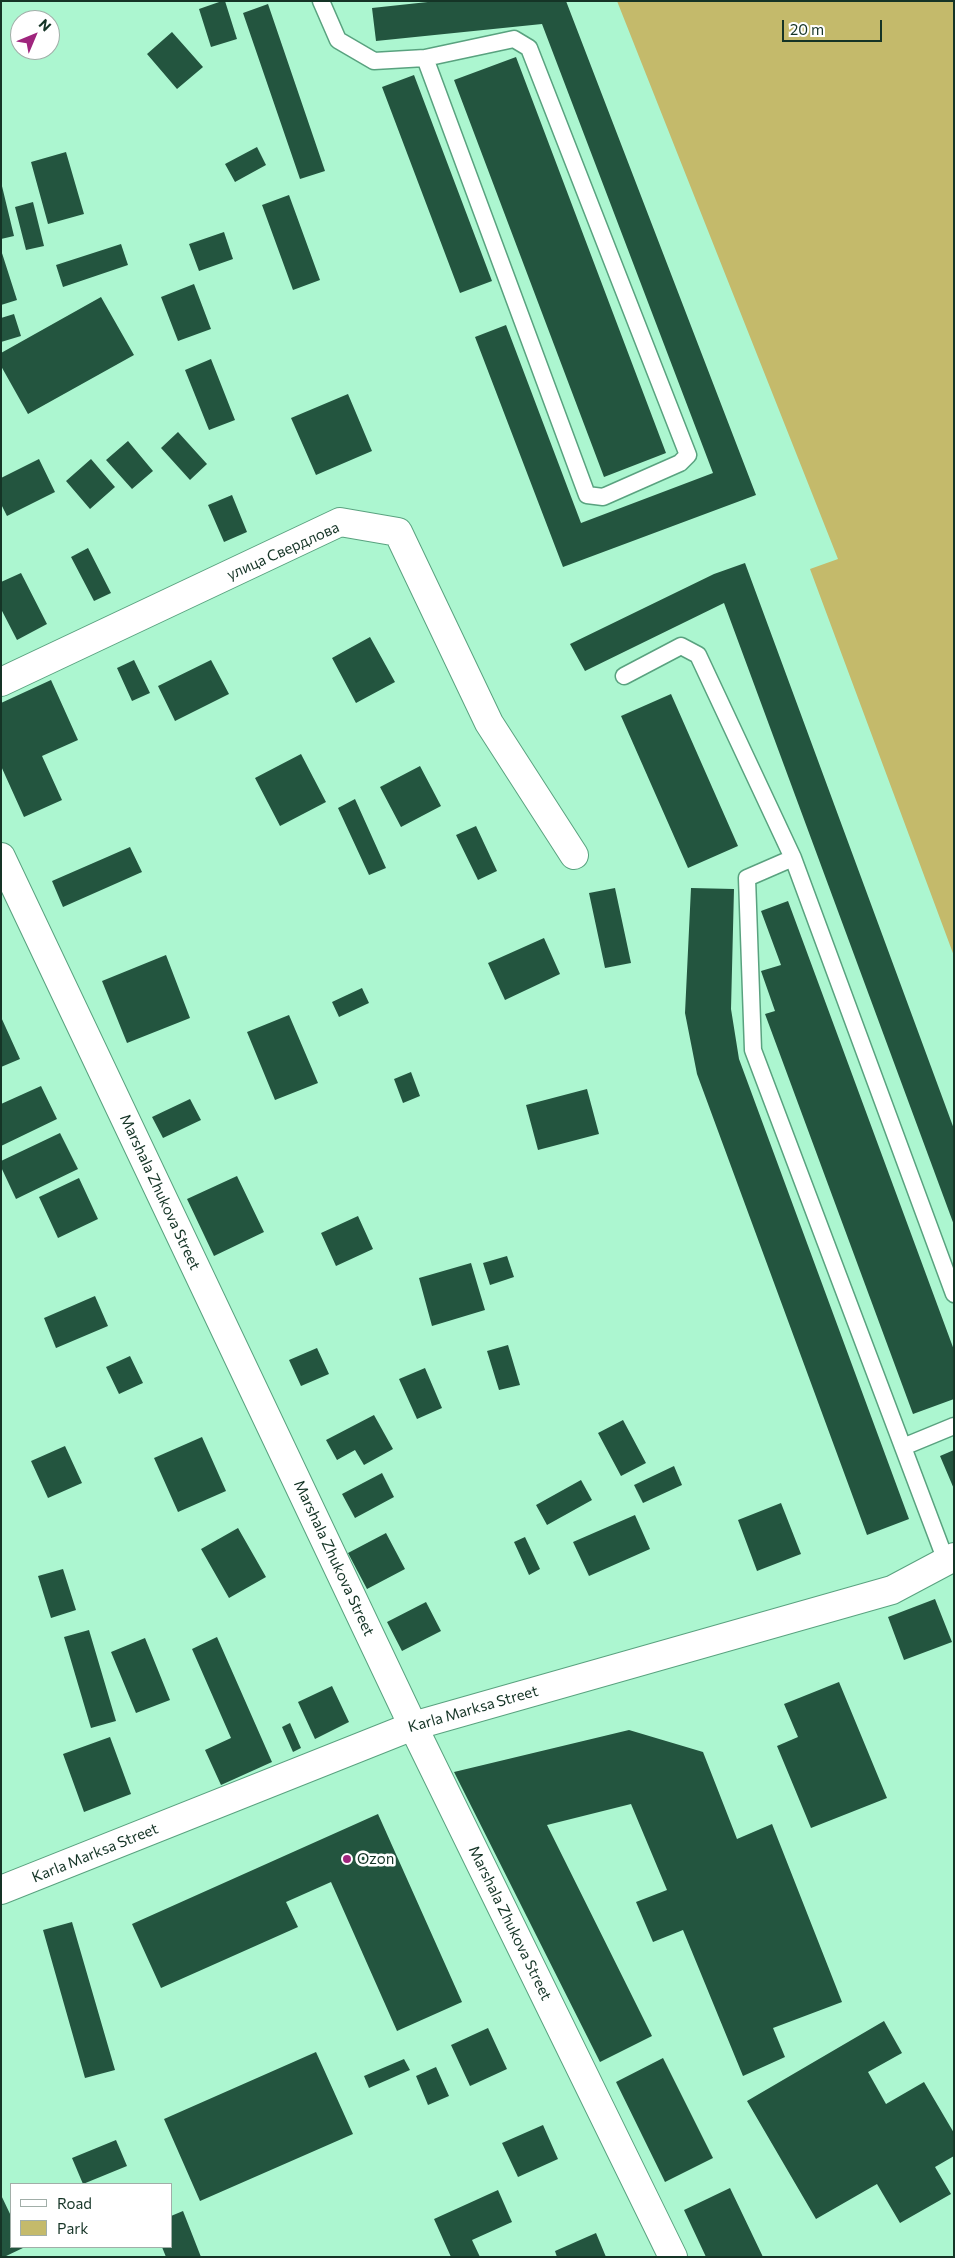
<!DOCTYPE html>
<html>
<head>
<meta charset="utf-8">
<style>
	body { margin:0 }
	#map { position:relative; width:955px; height:2258px; overflow:hidden; background:#acf6d0; font-family:Commissioner,sans-serif }
	canvas { display:block }
	.frame { position:absolute; inset:0; border:2px solid #153426; pointer-events:none }
	.legend { position:absolute; left:10px; top:2183px; width:162px; height:65px; box-sizing:border-box; background:#fff; border:1px solid #a1aea8; margin:0; padding:6px 9px; list-style:none; font-size:15px; color:#153426 }
	.legend li { display:flex; align-items:center; gap:10px; height:25px }
	.legend b { width:25px; border:1px solid #a1aea8 }
	.north { position:absolute; left:10px; top:10px; width:50px; height:50px; box-sizing:border-box; background:#fff; border:1px solid #a1aea8; border-radius:50%; rotate:45deg; font-size:14px; font-weight:700; line-height:20px; text-align:center; color:#153426 }
	.north::after { content:''; display:block; margin:auto; width:18px; height:22px; background:#9f257d; clip-path:polygon(50% 0,100% 100%,50% 72%,0 100%) }
	.scale { position:absolute; left:782px; top:20px; width:100px; height:22px; box-sizing:border-box; border:2px solid #153426; border-top:0; padding-left:6px; font-size:15px; line-height:18px; white-space:nowrap; color:#153426; -webkit-text-stroke:4px #fff; paint-order:stroke }
</style>
</head>
<body>
<div id="map">
<canvas width="955" height="2258"></canvas>
<div class="frame"></div>
<ul class="legend">
<li><b style="height:6px;background:#fff"></b>Road</li>
<li><b style="height:14px;background:#c4ba6b"></b>Park</li>
</ul>
<div class="north">N</div>
<div class="scale">20 m</div>
</div>
<script>
const ctx = document.querySelector('canvas').getContext('2d');
ctx.lineJoin = 'round';
function paint(path, color) {
  ctx.fillStyle = color;
  ctx.fill(path, 'evenodd');
}
function poly(rows) {
  const path = new Path2D();
  for (const r of rows) {
    path.moveTo(r[0], r[1]);
    for (let i = 2; i < r.length; i += 2) path.lineTo(r[i], r[i + 1]);
  }
  return path;
}
function trace(path, color, width, dash) {
  ctx.strokeStyle = color;
  ctx.lineWidth = width;
  ctx.lineCap = dash ? 'butt' : 'round';
  ctx.setLineDash(dash || []);
  ctx.stroke(path);
}
function label(font, color, halo, rows, align = 'center') {
  ctx.font = font + ' Commissioner,sans-serif';
  ctx.lineWidth = 5;
  ctx.setLineDash([]);
  ctx.textBaseline = 'middle';
  ctx.strokeStyle = halo;
  ctx.fillStyle = color;
  for (const [text, x, y, turn = 0] of rows) {
    ctx.save();
    ctx.translate(x, y);
    ctx.rotate((+turn || 0) * Math.PI / 180);
    ctx.textAlign = isNaN(turn) ? turn : align;
    if (halo) ctx.strokeText(text, 0, 0);
    ctx.fillText(text, 0, 0);
    ctx.restore();
  }
}
const green = poly([
	[617,1,954,1,954,956,810,569,838,559]
]);
const building = poly([
	[222,1,225,1,237,39,211,47,199,9],
	[437,1,566,1,756,495,563,567,475,337,506,325,581,523,713,473,542,24,376,41,372,8],
	[268,4,325,171,300,179,243,13],
	[172,32,203,67,177,89,147,54],
	[516,57,666,453,604,477,454,80],
	[414,75,492,281,460,293,382,87],
	[257,147,266,165,235,182,225,164],
	[66,152,84,214,48,224,31,162],
	[1,182,14,236,1,239],
	[289,195,320,280,293,290,262,205],
	[33,202,44,246,26,250,15,207],
	[224,232,233,259,199,271,189,244],
	[121,244,128,265,63,287,56,265],
	[1,250,17,300,1,305],
	[194,284,211,329,178,341,161,297],
	[101,297,134,355,28,414,1,366,1,353],
	[14,314,21,336,1,342,1,318],
	[211,359,235,420,209,430,185,370],
	[348,394,372,451,316,475,291,418],
	[178,432,207,464,190,480,161,448],
	[128,441,153,471,132,489,106,460],
	[39,459,55,492,7,516,1,504,1,478],
	[91,459,115,487,90,509,66,481],
	[232,495,247,532,224,542,208,505],
	[88,548,111,593,94,601,71,557],
	[745,563,954,1129,954,1225,724,603,585,671,570,644,714,574],
	[21,573,47,624,17,640,1,609,1,582],
	[370,637,395,682,356,703,332,658],
	[134,660,150,693,132,701,117,668],
	[211,660,229,694,175,721,158,686],
	[51,680,78,740,42,756,62,800,24,817,1,766,1,703],
	[671,694,738,846,688,868,621,716],
	[301,754,326,802,280,826,255,778],
	[420,766,441,806,401,827,380,787],
	[355,799,386,868,369,875,338,808],
	[476,826,497,871,478,880,456,835],
	[130,847,142,872,63,907,52,881],
	[615,888,631,963,605,968,589,893],
	[691,888,734,889,731,1009,739,1059,909,1519,867,1535,697,1074,685,1013],
	[788,901,954,1350,954,1399,913,1414,765,1014,775,1011,761,971,781,965,761,911],
	[544,938,560,974,505,1000,488,963],
	[166,955,190,1018,127,1043,102,981],
	[362,988,369,1003,339,1017,332,1002],
	[289,1015,318,1083,275,1100,247,1032],
	[1,1017,20,1059,1,1067],
	[411,1072,420,1096,403,1103,394,1079],
	[41,1086,57,1119,1,1146,1,1104],
	[587,1089,599,1134,538,1150,526,1105],
	[190,1099,201,1120,163,1138,152,1117],
	[60,1133,78,1169,16,1199,1,1167,1,1161],
	[237,1176,264,1232,214,1256,187,1199],
	[79,1178,98,1219,58,1238,39,1197],
	[358,1216,373,1249,336,1266,321,1233],
	[507,1256,514,1277,490,1285,483,1263],
	[471,1263,485,1310,432,1326,419,1278],
	[95,1296,108,1326,56,1348,44,1318],
	[508,1345,520,1385,499,1390,487,1351],
	[317,1348,329,1374,301,1386,289,1360],
	[130,1356,143,1383,119,1394,106,1367],
	[425,1368,442,1408,417,1419,399,1379],
	[374,1415,393,1449,364,1465,355,1450,337,1460,326,1440],
	[623,1420,646,1463,621,1476,598,1433],
	[202,1437,226,1491,178,1512,154,1458],
	[65,1446,82,1483,48,1498,31,1461],
	[954,1450,954,1489,940,1456],
	[674,1466,682,1485,643,1503,634,1485],
	[382,1473,394,1497,355,1518,342,1494],
	[581,1480,592,1500,547,1525,536,1505],
	[781,1503,801,1554,757,1571,738,1520],
	[635,1515,650,1549,589,1576,573,1542],
	[238,1528,266,1577,229,1598,201,1549],
	[386,1533,405,1569,367,1589,348,1553],
	[525,1537,540,1569,529,1575,514,1542],
	[63,1569,76,1610,51,1618,38,1576],
	[935,1599,952,1642,904,1660,888,1617],
	[426,1602,441,1631,402,1651,387,1622],
	[89,1630,116,1721,91,1728,64,1637],
	[217,1637,272,1762,221,1785,205,1750,231,1738,192,1649],
	[145,1638,170,1700,136,1713,111,1652],
	[839,1682,887,1798,811,1828,777,1746,798,1737,784,1704],
	[332,1686,349,1722,315,1739,298,1702],
	[290,1723,301,1748,293,1752,282,1727],
	[629,1730,703,1752,737,1839,772,1824,842,2002,773,2028,785,2057,743,2076,683,1930,653,1942,636,1902,667,1890,631,1804,547,1825,652,2036,600,2062,454,1772],
	[110,1737,131,1794,84,1812,63,1754],
	[378,1814,462,2002,397,2031,331,1882,286,1902,298,1927,161,1988,132,1924],
	[72,1922,115,2070,85,2078,43,1930],
	[884,2021,902,2053,868,2072,886,2104,924,2082,954,2133,954,2156,935,2167,951,2194,900,2223,877,2184,816,2219,747,2101],
	[488,2028,507,2069,470,2086,451,2045],
	[316,2052,353,2134,200,2201,164,2119],
	[663,2058,713,2158,665,2182,616,2082],
	[404,2059,410,2070,369,2088,364,2076],
	[436,2067,449,2096,428,2105,416,2076],
	[543,2125,558,2159,518,2177,502,2143],
	[116,2140,127,2166,83,2184,72,2158],
	[730,2188,763,2257,706,2257,684,2210],
	[498,2190,512,2222,472,2240,480,2257,451,2257,434,2219],
	[1,2195,11,2216,11,2247,25,2247,4,2257,1,2257],
	[183,2211,201,2257,166,2257,162,2247,171,2247,171,2216],
	[596,2233,606,2257,557,2257,555,2251]
]);
const lane = poly([
	[321,1,338,40,374,61,425,58,514,39,529,48,688,455,680,463,603,497,587,495,425,58],
	[624,676,681,646,698,655,793,858,954,1294],
	[793,858,747,878,753,1050,946,1561],
	[903,1447,954,1426]
]);
const street = poly([
	[1,682,340,522,398,532,489,723,574,855],
	[1,1890,413,1726,892,1590,954,1557]
]);
const secondary = poly([
	[1,857,413,1726,673,2257]
]);
const markers = [
	[347,1859,5,"#9f257d"]
];
const streetNames = [
	["улица Свердлова",283,551,-24],
	["Marshala Zhukova Street",160,1192,65],
	["Marshala Zhukova Street",334,1558,65],
	["Karla Marksa Street",473,1709,-16],
	["Karla Marksa Street",95,1853,-22],
	["Marshala Zhukova Street",510,1923,64]
];
const poiNames = [
	["Ozon",357,1859]
];
paint(green, '#c4ba6b');
paint(building, '#23553f');
trace(lane, '#59a27f', 19);
trace(street, '#59a27f', 30);
trace(secondary, '#59a27f', 30);
trace(lane, '#fff', 16);
trace(street, '#fff', 28);
trace(secondary, '#fff', 28);
for (const [x, y, r, color] of markers) {
  const dot = new Path2D();
  dot.arc(x, y, r, 0, 2 * Math.PI);
  ctx.fillStyle = color;
  ctx.fill(dot);
  trace(dot, '#fff', 2);
}
label('15px', '#153426', '#fff', streetNames);
label('15px', '#153426', '#fff', poiNames, 'left');
</script>
</body>
</html>
